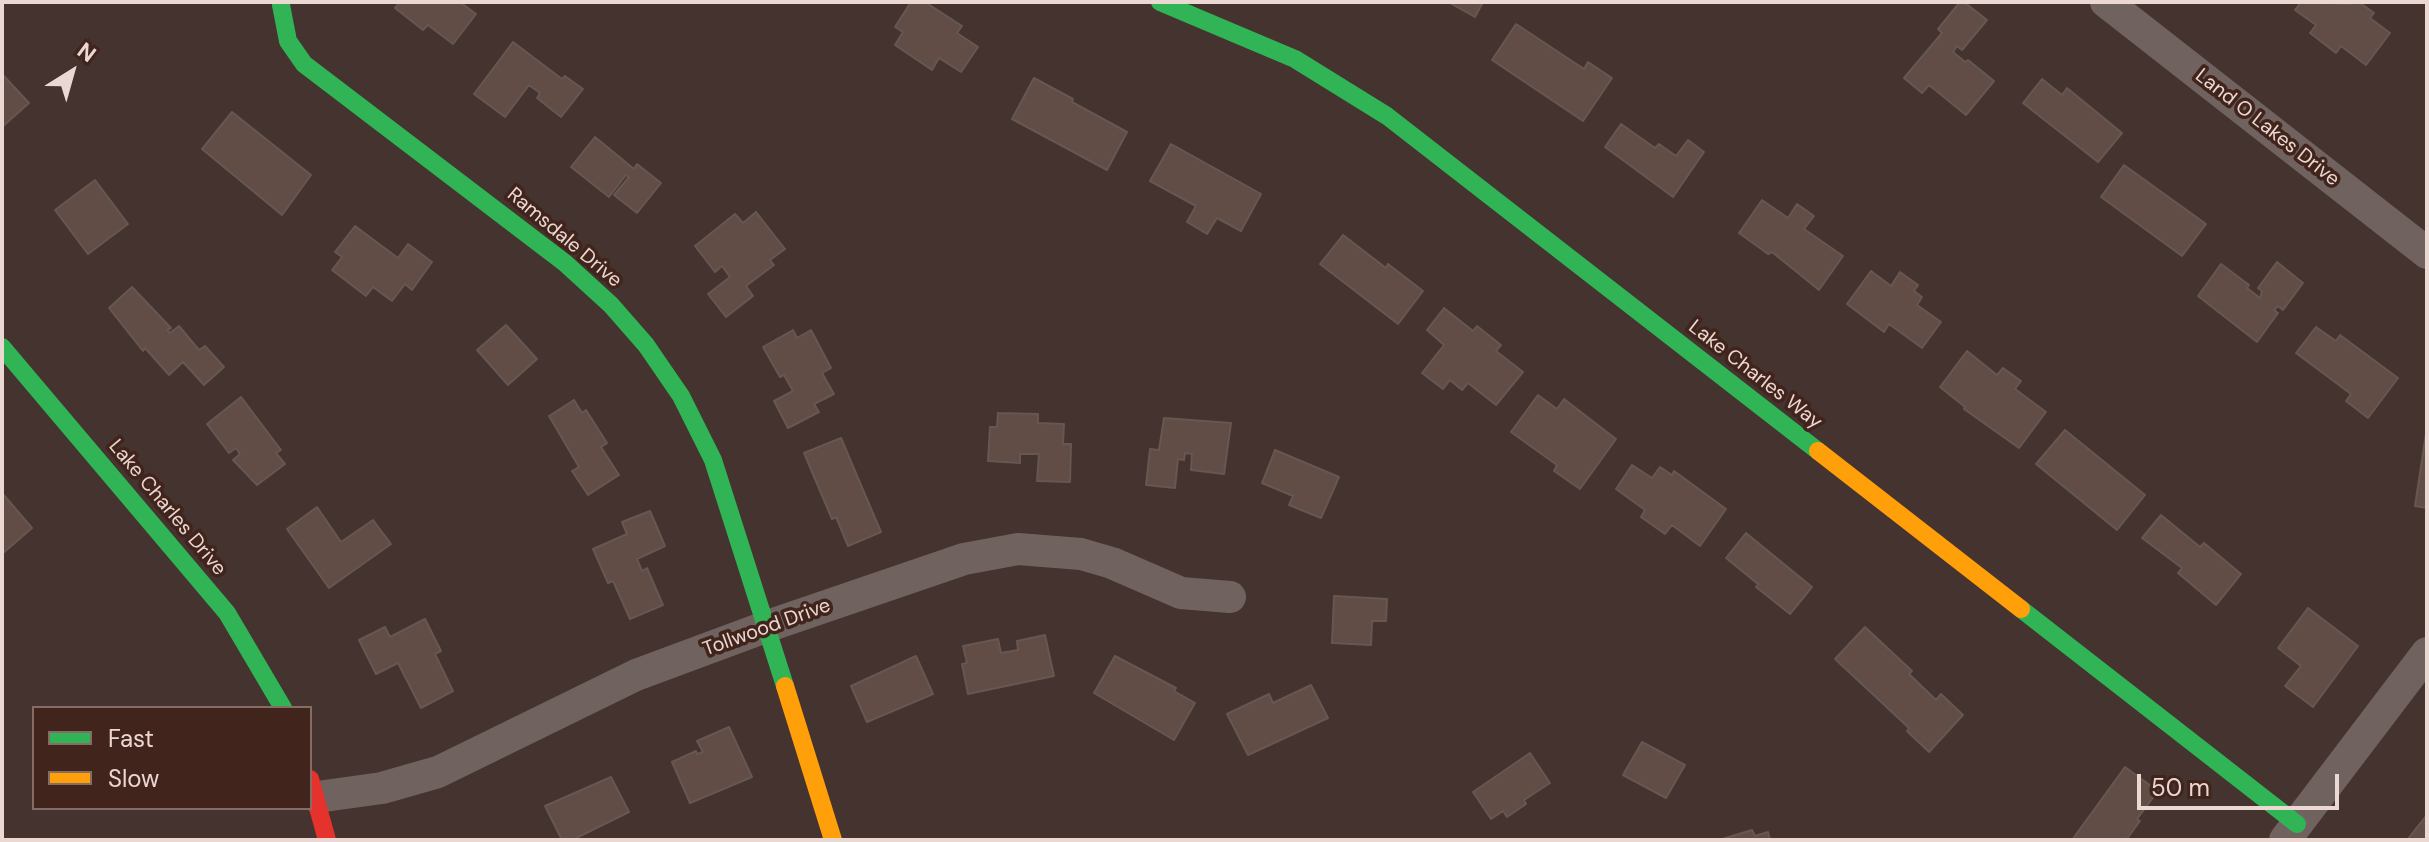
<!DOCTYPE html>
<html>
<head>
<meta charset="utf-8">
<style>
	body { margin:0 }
	#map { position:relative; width:2429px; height:842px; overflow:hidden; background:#44332e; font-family:"DM Sans",sans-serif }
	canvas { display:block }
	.frame { position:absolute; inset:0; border:4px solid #ebd8d2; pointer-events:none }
	.legend { position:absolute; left:32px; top:706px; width:280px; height:104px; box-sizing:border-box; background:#41241c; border:2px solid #856c65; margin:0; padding:10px 14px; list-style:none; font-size:24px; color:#ebd8d2 }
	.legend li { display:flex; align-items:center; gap:16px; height:40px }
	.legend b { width:40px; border:2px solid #856c65 }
	.north { position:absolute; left:32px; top:32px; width:80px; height:80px; -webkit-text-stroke:6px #41241c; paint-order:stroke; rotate:37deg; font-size:22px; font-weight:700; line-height:32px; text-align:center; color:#ebd8d2 }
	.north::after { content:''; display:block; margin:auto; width:28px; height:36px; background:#ebd8d2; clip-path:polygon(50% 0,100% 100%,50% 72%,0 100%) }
	.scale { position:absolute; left:2137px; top:774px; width:202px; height:36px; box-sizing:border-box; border:4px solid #ebd8d2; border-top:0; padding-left:10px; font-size:24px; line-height:28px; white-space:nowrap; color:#ebd8d2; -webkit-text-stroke:6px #41241c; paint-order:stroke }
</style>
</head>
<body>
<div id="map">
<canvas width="2429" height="842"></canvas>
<div class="frame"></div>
<ul class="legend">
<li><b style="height:10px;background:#30b455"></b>Fast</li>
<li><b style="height:10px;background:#ff9f0a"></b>Slow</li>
</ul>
<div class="north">N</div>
<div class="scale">50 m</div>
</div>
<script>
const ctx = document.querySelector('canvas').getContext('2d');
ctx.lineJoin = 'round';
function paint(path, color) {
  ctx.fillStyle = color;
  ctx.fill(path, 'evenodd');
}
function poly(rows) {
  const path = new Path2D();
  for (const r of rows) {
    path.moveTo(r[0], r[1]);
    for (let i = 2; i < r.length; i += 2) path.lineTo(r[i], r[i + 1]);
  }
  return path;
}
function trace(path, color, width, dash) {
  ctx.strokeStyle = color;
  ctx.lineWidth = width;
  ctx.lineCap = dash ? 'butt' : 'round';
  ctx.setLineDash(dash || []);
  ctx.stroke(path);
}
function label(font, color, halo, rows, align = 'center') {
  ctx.font = font + ' "DM Sans",sans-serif';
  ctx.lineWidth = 7;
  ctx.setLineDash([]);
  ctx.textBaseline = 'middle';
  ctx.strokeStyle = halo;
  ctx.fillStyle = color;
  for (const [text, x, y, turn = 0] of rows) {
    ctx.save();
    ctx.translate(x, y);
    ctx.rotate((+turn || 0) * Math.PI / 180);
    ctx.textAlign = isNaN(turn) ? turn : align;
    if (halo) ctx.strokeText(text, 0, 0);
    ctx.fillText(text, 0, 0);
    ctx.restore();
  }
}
const building = poly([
	[400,2,460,2,476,14,453,44,428,25,423,30,395,8,400,2],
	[911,2,925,2,962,26,957,33,978,47,961,72,939,58,932,70,895,45,903,32,895,27,911,2],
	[1448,2,1483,2,1475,17,1448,2],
	[1960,2,1964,2,1987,20,1962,50,1957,46,1953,52,1965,62,1968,60,1994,81,1966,115,1929,85,1922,93,1904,78,1942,33,1938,29,1960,2],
	[2301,2,2351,4,2359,2,2374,13,2370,18,2390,33,2366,65,2341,46,2336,53,2310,33,2316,25,2295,10,2301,2],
	[1516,24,1584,69,1588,62,1612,78,1583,121,1492,60,1516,24],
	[513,42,562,79,565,76,583,89,561,117,537,98,540,93,529,85,505,117,474,94,513,42],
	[2,74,29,103,2,127,2,74],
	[1034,78,1073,99,1072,102,1127,132,1107,170,1012,119,1034,78],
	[2042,79,2062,95,2067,88,2122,133,2098,162,2023,103,2042,79],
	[232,112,311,175,282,215,202,149,232,112],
	[1621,124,1655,148,1659,144,1676,156,1688,140,1704,152,1673,197,1605,147,1621,124],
	[595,137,634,169,637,164,661,183,637,213,614,195,629,177,626,175,609,197,571,167,595,137],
	[1171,144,1261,194,1241,231,1217,218,1207,234,1187,222,1196,206,1150,181,1171,144],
	[2124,165,2206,224,2182,256,2101,197,2124,165],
	[95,180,128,224,88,254,55,210,95,180],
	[1762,200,1788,218,1797,204,1814,216,1804,229,1843,256,1819,290,1772,252,1768,254,1739,233,1762,200],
	[756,212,785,249,770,260,774,265,746,286,753,296,726,317,708,294,730,277,722,266,715,272,695,246,735,214,743,223,756,212],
	[355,226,398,258,408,244,432,262,412,290,405,284,392,301,373,287,366,296,332,270,342,257,335,252,355,226],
	[1343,235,1386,268,1388,264,1423,291,1398,324,1320,264,1343,235],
	[2277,262,2303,283,2283,310,2278,306,2274,310,2278,313,2257,342,2198,296,2221,264,2249,285,2247,288,2260,298,2262,291,2258,288,2277,262],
	[1871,271,1891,286,1900,272,1918,285,1914,291,1922,297,1917,305,1941,322,1922,348,1889,324,1884,332,1847,304,1871,271],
	[132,287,171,328,167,330,170,333,179,326,199,350,205,346,224,367,204,385,183,362,169,375,145,348,143,351,109,308,132,287],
	[1444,308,1473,331,1477,326,1501,345,1496,351,1523,372,1496,405,1468,383,1462,390,1450,380,1443,389,1422,373,1444,345,1427,330,1444,308],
	[506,325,537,359,508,385,477,350,506,325],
	[2316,327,2336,341,2340,335,2398,378,2368,418,2346,401,2351,394,2296,353,2316,327],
	[793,330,797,338,811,330,831,368,822,373,834,394,814,404,819,412,788,428,774,401,793,391,784,375,780,377,763,347,793,330],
	[1967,351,1997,375,2003,368,2021,381,2015,389,2046,412,2019,448,1964,409,1965,407,1940,387,1967,351],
	[1538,395,1557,409,1564,399,1616,439,1580,489,1554,471,1557,465,1511,432,1538,395],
	[241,397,281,450,276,453,285,464,257,485,233,460,240,454,236,448,229,453,207,424,241,397],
	[574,400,582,413,586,410,607,443,601,447,619,475,588,495,572,471,579,467,549,416,574,400],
	[998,413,1038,414,1038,423,1064,424,1063,444,1071,444,1070,482,1037,481,1039,454,1020,454,1020,463,988,461,990,427,997,427,998,413],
	[1164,418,1231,423,1224,474,1191,470,1192,454,1185,453,1184,460,1178,459,1175,488,1146,485,1150,449,1159,450,1164,418],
	[2427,427,2427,508,2415,506,2427,427],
	[2065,430,2145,495,2117,530,2036,464,2065,430],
	[841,438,881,532,848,546,836,517,832,519,804,453,841,438],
	[1275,450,1339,477,1321,518,1289,505,1293,496,1262,483,1275,450],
	[1632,465,1652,478,1660,467,1672,475,1674,471,1726,509,1700,546,1672,525,1665,534,1641,517,1645,510,1616,489,1632,465],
	[2,493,32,528,2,554,2,493],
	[317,507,341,542,373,520,391,544,329,588,287,529,317,507],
	[650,511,665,546,637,559,642,571,647,568,663,605,630,619,613,581,608,583,593,549,627,534,622,522,650,511],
	[2161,515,2200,547,2204,543,2241,574,2216,605,2178,573,2182,568,2142,538,2161,515],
	[1746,533,1812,587,1790,614,1756,587,1758,584,1726,558,1746,533],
	[1334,596,1387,599,1386,621,1372,621,1371,645,1332,643,1334,596],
	[2308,608,2358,646,2313,707,2285,686,2301,666,2278,648,2308,608],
	[425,619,441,651,435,654,453,691,421,708,398,663,376,674,359,640,385,627,390,637,425,619],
	[1865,627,1912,671,1909,674,1936,700,1941,694,1963,715,1929,752,1907,731,1909,728,1835,659,1865,627],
	[1045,635,1054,676,968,694,962,664,967,663,963,646,998,639,1001,653,1018,650,1017,641,1045,635],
	[916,656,933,694,867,722,851,686,916,656],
	[1115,656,1176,688,1174,691,1195,703,1174,740,1094,693,1115,656],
	[1311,685,1328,718,1248,755,1227,714,1269,694,1273,703,1311,685],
	[729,727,752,777,690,803,672,762,696,751,697,754,703,752,697,741,729,727],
	[1642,742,1685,765,1666,798,1623,775,1642,742],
	[1530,753,1550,783,1524,800,1526,804,1507,817,1503,811,1491,819,1473,792,1530,753],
	[2125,767,2158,791,2137,819,2140,821,2126,840,2072,840,2125,767],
	[611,777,629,812,572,840,562,840,545,806,611,777],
	[2426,816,2427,840,2407,840,2426,816],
	[1752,830,1755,836,1768,832,1770,840,1719,840,1752,830]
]);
const street = poly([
	[2106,2,2427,253],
	[317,797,382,788,438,772,636,675,768,626,964,559,1018,549,1081,554,1112,563,1181,593,1230,597],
	[2285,840,2427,653]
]);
const fast = poly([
	[1160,2,1295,59,1387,116,1818,451],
	[281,5,288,41,304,64,565,263,611,305,646,345,681,396,713,460,785,686],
	[2,347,227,613,283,708],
	[2021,609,2297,824]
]);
const slow = poly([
	[1818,451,2021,609],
	[785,686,833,840]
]);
const jam = poly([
	[310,779,327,840]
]);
const streetNames = [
	["Land O Lakes Drive",2267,128,38],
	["Ramsdale Drive",564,238,40],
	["Lake Charles Way",1755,375,38],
	["Lake Charles Drive",167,508,50],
	["Tollwood Drive",767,628,-20]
];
paint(building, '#614c46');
trace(building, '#665753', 2);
trace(street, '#70635f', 32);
trace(fast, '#30b455', 18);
trace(slow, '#ff9f0a', 18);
trace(jam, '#e5322d', 18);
label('20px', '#ebd8d2', '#41241c', streetNames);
</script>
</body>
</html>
